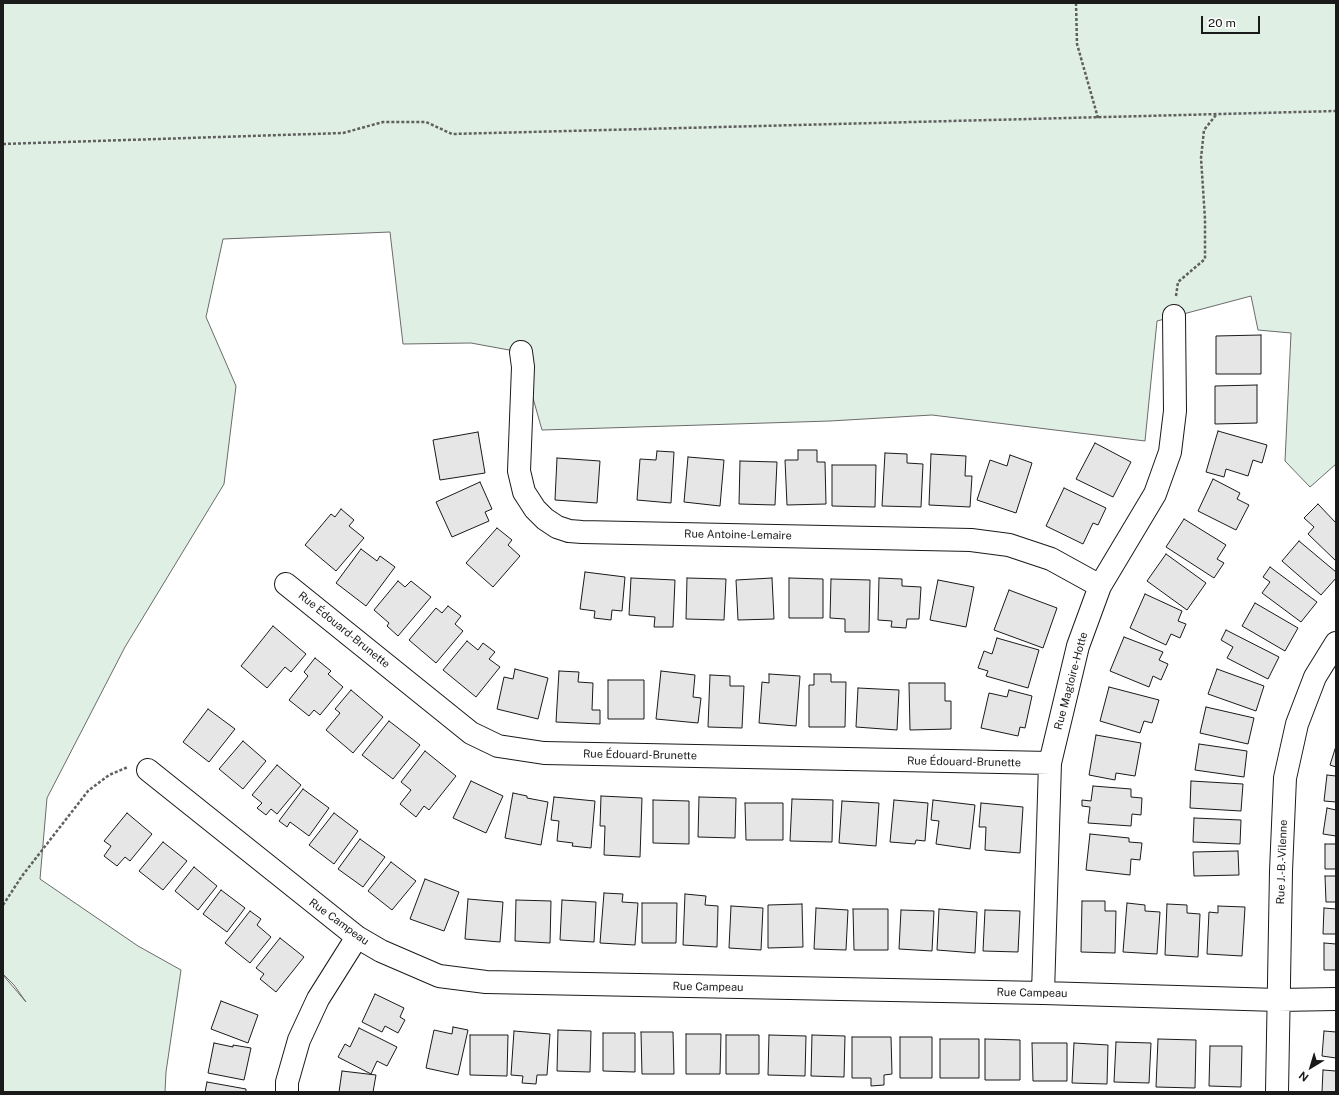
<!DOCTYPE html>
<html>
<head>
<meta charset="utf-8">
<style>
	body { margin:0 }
	#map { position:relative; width:1339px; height:1095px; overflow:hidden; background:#fff; font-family:"Public Sans",sans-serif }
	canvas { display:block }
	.frame { position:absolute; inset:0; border:4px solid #1a1a1a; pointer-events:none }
	.north { position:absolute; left:1291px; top:1047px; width:40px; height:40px; -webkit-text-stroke:3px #fff; paint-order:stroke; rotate:218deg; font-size:11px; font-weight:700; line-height:16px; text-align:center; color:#1a1a1a }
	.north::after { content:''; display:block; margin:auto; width:14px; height:18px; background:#1a1a1a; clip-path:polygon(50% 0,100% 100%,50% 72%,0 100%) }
	.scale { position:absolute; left:1201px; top:16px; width:59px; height:18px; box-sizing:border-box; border:2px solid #1a1a1a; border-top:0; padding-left:5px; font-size:12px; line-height:14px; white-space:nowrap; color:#1a1a1a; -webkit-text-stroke:3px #fff; paint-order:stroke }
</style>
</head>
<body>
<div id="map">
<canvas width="1339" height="1095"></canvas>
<div class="frame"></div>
<div class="north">N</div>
<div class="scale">20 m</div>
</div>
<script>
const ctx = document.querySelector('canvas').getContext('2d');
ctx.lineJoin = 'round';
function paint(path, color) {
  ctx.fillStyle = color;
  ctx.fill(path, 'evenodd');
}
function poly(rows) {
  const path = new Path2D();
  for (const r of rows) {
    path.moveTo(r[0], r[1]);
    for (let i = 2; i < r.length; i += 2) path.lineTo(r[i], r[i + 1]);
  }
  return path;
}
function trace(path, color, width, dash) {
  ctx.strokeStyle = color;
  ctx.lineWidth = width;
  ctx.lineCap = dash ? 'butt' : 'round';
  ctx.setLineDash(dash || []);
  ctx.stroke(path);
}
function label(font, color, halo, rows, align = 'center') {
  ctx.font = font + ' "Public Sans",sans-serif';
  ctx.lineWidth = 3;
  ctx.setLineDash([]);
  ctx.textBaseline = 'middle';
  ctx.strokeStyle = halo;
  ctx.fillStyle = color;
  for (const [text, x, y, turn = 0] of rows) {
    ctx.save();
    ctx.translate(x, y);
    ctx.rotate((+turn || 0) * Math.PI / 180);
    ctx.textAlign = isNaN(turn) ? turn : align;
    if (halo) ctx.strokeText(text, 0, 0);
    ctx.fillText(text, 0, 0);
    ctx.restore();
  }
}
const green = poly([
	[3,3,1336,3,1336,464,1310,487,1285,461,1291,333,1258,330,1251,296,1157,321,1145,441,932,415,830,421,542,430,520,352,471,343,403,344,390,232,223,239,206,317,236,386,224,484,125,647,47,798,40,879,138,946,181,970,166,1072,165,1092,3,1092,3,975,26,1002,14,985,3,974,3,3]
]);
const building = poly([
	[1261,335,1261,374,1216,374,1216,336,1261,335],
	[1257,385,1257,423,1215,424,1215,386,1257,385],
	[1218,431,1267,445,1262,463,1253,460,1248,476,1226,469,1224,477,1206,472,1218,431],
	[478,432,485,473,440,480,433,440,478,432],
	[1095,443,1131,462,1113,497,1076,479,1095,443],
	[798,450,817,450,817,462,825,462,826,504,787,505,785,460,798,460,798,450],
	[657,451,674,452,671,503,637,500,640,459,656,460,657,451],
	[885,453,907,454,907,463,923,464,921,507,882,506,885,453],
	[931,454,966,456,965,476,972,476,970,507,929,505,931,454],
	[1010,455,1032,463,1016,513,977,500,990,460,1007,466,1010,455],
	[688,457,724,460,720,506,684,502,688,457],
	[557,458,600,461,597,503,555,500,557,458],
	[740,461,777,462,775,505,739,504,740,461],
	[832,465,876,465,875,507,832,506,832,465],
	[1213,479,1240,493,1237,499,1249,505,1236,530,1198,511,1213,479],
	[480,482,492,509,485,512,489,521,452,537,436,502,480,482],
	[1064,488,1106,508,1098,525,1093,523,1083,544,1046,526,1064,488],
	[1318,504,1336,523,1336,561,1308,534,1314,527,1304,518,1318,504],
	[341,509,354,520,349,526,364,538,336,571,305,545,331,514,335,517,341,509],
	[1184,519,1226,545,1217,559,1224,563,1214,578,1166,547,1184,519],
	[497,528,512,540,508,545,520,556,493,587,466,563,497,528],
	[1299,541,1336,572,1336,578,1321,595,1282,561,1299,541],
	[361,549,377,561,380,556,395,567,366,606,336,583,361,549],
	[1166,554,1206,583,1187,610,1147,581,1166,554],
	[1270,567,1317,602,1301,622,1262,593,1270,582,1263,577,1270,567],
	[585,572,625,577,622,611,612,610,611,620,594,618,595,611,580,609,585,572],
	[631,578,675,580,673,627,654,627,655,617,629,615,631,578],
	[687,578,726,579,724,620,686,619,687,578],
	[772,578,774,619,738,620,736,580,772,578],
	[789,578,823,579,823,618,789,618,789,578],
	[879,578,902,579,902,586,921,587,919,619,907,619,906,628,891,627,892,621,878,620,879,578],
	[831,579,870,580,869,632,845,632,845,619,830,618,831,579],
	[938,580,974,587,966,627,930,620,938,580],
	[398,581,405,587,411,581,431,597,398,636,387,626,389,623,374,610,398,581],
	[1009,590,1057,608,1043,648,994,630,1009,590],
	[1145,594,1182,611,1178,621,1186,624,1180,638,1171,634,1166,645,1130,628,1145,594],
	[1255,603,1298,628,1285,651,1242,626,1255,603],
	[448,606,461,616,455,624,463,631,436,663,409,640,436,608,442,613,448,606],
	[273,626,306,654,291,672,285,667,267,688,241,666,273,626],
	[1226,630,1279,657,1268,679,1227,658,1233,647,1221,640,1226,630],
	[1124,637,1163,652,1159,660,1168,664,1161,680,1153,676,1149,687,1110,671,1124,637],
	[997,638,1039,650,1028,688,986,676,988,671,978,668,984,651,992,654,997,638],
	[467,641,478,650,483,643,495,652,489,659,500,667,476,697,443,670,467,641],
	[315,658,331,671,328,674,343,687,320,715,314,710,309,716,289,700,308,676,304,672,315,658],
	[515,669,548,678,538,719,497,709,504,677,513,679,515,669],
	[1217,669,1264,686,1256,711,1208,694,1217,669],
	[559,671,579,672,578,682,593,683,592,710,600,710,600,724,556,722,559,671],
	[661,671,695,675,693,697,701,698,698,723,656,719,661,671],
	[769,674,800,676,796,726,759,723,762,682,769,683,769,674],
	[814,674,831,674,831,682,846,682,845,727,809,727,809,685,814,685,814,674],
	[710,675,730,676,730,686,744,686,742,728,708,727,710,675],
	[608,680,644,680,644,719,608,719,608,680],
	[909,683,945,683,945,701,951,701,951,729,910,730,909,683],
	[1109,687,1159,700,1152,723,1144,721,1140,733,1100,721,1109,687],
	[858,688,899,690,897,730,856,727,858,688],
	[351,690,383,717,353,753,326,730,340,713,335,709,351,690],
	[1009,690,1032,696,1025,728,1020,727,1018,736,981,728,989,693,1007,697,1009,690],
	[1206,707,1254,718,1248,744,1200,733,1206,707],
	[208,709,235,729,209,762,183,742,208,709],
	[389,721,420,745,393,779,362,755,389,721],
	[1096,735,1141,743,1135,776,1116,773,1115,780,1089,775,1096,735],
	[243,741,266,761,243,789,219,769,243,741],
	[1199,744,1247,751,1244,777,1195,770,1199,744],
	[1336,746,1336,767,1330,765,1336,746],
	[425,751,456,776,429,810,424,806,416,817,400,804,411,790,401,782,425,751],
	[277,765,301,785,277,814,271,809,266,815,257,808,262,803,252,795,277,765],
	[1327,775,1336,776,1336,802,1324,801,1327,775],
	[471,781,503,796,486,833,453,818,471,781],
	[1191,781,1243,784,1241,811,1190,808,1191,781],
	[1093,786,1131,789,1131,797,1142,798,1141,815,1132,814,1131,826,1088,823,1090,807,1082,806,1082,800,1091,801,1093,786],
	[303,789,329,808,309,836,290,822,287,827,279,821,303,789],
	[513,793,527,796,527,798,548,802,541,845,505,838,513,793],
	[601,796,642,798,640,857,604,855,605,826,600,826,601,796],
	[554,797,595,801,591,848,572,846,573,843,557,841,559,821,551,820,554,797],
	[699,797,736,798,735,838,698,837,699,797],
	[792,799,833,800,832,842,790,841,792,799],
	[653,800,689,801,689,844,653,843,653,800],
	[894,800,928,803,925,841,916,840,915,844,890,842,894,800],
	[933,800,975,805,970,849,936,844,939,821,931,820,933,800],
	[842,801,879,803,876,846,839,843,842,801],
	[745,803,783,803,783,840,746,840,745,803],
	[981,803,1023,807,1020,853,985,850,986,827,979,827,981,803],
	[1327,808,1336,810,1336,836,1323,834,1327,808],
	[127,813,152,834,130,861,125,857,117,866,104,856,111,846,104,841,127,813],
	[334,813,358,831,334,864,309,845,334,813],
	[1194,818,1241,820,1240,844,1193,842,1194,818],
	[1090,834,1129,838,1129,842,1142,843,1140,860,1131,859,1130,875,1086,870,1090,834],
	[360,839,385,857,363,887,338,869,360,839],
	[163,842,187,861,163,890,139,871,163,842],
	[1325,844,1336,844,1336,869,1325,869,1325,844],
	[1238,851,1239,875,1194,876,1193,852,1238,851],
	[391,862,416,881,392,910,368,891,391,862],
	[194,867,217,886,198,910,175,891,194,867],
	[1325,876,1336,876,1336,902,1326,902,1325,876],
	[425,879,459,892,444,931,410,919,425,879],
	[221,890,245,908,227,932,203,914,221,890],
	[604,893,623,894,622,902,638,903,635,945,600,943,604,893],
	[685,894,706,896,705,905,718,906,717,947,683,945,685,894],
	[468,899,503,902,500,942,465,939,468,899],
	[516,900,551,901,550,943,515,941,516,900],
	[562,900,596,902,594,942,560,940,562,900],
	[1082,901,1105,901,1105,911,1116,911,1115,953,1081,952,1082,901],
	[642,903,677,903,676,943,642,943,642,903],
	[1127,903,1145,905,1145,911,1160,912,1157,954,1123,952,1127,903],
	[802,904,803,947,768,948,768,905,802,904],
	[1167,904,1187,905,1187,913,1200,914,1198,957,1165,955,1167,904],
	[731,906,763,908,761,950,729,948,731,906],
	[1218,906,1245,907,1242,956,1207,954,1209,912,1218,913,1218,906],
	[816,908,848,910,846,950,814,949,816,908],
	[1324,908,1336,909,1336,934,1323,934,1324,908],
	[853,909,888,909,888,950,854,950,853,909],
	[939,909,977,912,975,953,937,950,939,909],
	[901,910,934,911,932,951,899,949,901,910],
	[985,910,1020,911,1018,952,983,951,985,910],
	[250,911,261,919,257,925,271,937,250,963,225,943,250,911],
	[280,938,304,957,276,992,260,979,264,974,256,968,280,938],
	[1324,943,1336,944,1336,970,1324,970,1324,943],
	[375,994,404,1008,400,1017,405,1020,398,1033,385,1026,382,1032,362,1022,375,994],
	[221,1001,258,1015,248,1043,211,1029,221,1001],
	[453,1027,468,1030,458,1075,426,1068,434,1030,452,1034,453,1027],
	[359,1028,397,1047,387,1066,377,1061,371,1074,338,1057,345,1044,350,1047,359,1028],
	[558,1030,591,1031,590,1072,557,1071,558,1030],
	[514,1031,550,1034,547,1075,537,1075,536,1084,522,1083,523,1076,511,1075,514,1031],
	[1324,1031,1336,1032,1336,1058,1322,1056,1324,1031],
	[641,1032,673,1032,674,1074,642,1074,641,1032],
	[603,1033,635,1033,635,1072,603,1071,603,1033],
	[686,1034,721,1034,720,1074,686,1074,686,1034],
	[470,1035,508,1035,507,1076,470,1075,470,1035],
	[726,1035,759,1035,759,1074,726,1074,726,1035],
	[769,1035,806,1036,805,1076,768,1075,769,1035],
	[812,1035,845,1036,844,1077,811,1076,812,1035],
	[852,1037,891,1037,892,1074,884,1075,884,1085,871,1086,871,1078,852,1078,852,1037],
	[900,1037,932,1037,932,1078,900,1078,900,1037],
	[940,1039,979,1039,979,1078,940,1078,940,1039],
	[985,1039,1020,1040,1020,1080,985,1080,985,1039],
	[1158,1039,1196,1040,1195,1088,1156,1087,1158,1039],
	[1116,1042,1151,1043,1149,1083,1114,1082,1116,1042],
	[214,1043,233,1047,233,1045,251,1048,244,1080,208,1073,214,1043],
	[1032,1043,1067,1043,1067,1081,1033,1081,1032,1043],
	[1074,1043,1108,1045,1107,1084,1072,1083,1074,1043],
	[1210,1046,1242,1046,1241,1087,1209,1086,1210,1046],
	[1323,1070,1336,1071,1336,1092,1322,1092,1323,1070],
	[342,1071,376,1075,373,1092,339,1092,342,1071],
	[207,1082,246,1089,246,1092,205,1092,207,1082]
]);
const path = poly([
	[1076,3,1077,44,1098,118],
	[3,144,343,133,383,122,426,122,452,134,1336,111],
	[1176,296,1178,282,1205,259,1205,219,1201,158,1204,130,1216,115],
	[3,905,22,876,88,791,109,775,128,767]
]);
const minor = poly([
	[521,352,523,367,519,471,524,492,535,509,545,519,557,527,569,531,582,532,971,540,1009,545,1051,559,1100,586],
	[286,584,471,733,498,746,544,753,1050,763],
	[148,770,357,937,381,951,439,976,486,982,1043,993,1278,1000,1336,999],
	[1043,993,1050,763,1078,646,1100,586,1155,494,1170,452,1175,411,1174,316],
	[287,1092,287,1082,299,1040,318,999,357,937],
	[1277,1092,1281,871,1285,778,1297,724,1315,677,1336,643]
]);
const streetNames = [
	["Rue Antoine-Lemaire",738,535,1],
	["Rue Édouard-Brunette",344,630,39],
	["Rue Magloire-Hotte",1071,681,-75],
	["Rue Édouard-Brunette",640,755,1],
	["Rue Édouard-Brunette",964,762,1],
	["Rue J.-B.-Vilenne",1282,862,-88],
	["Rue Campeau",339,922,36],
	["Rue Campeau",708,987,1],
	["Rue Campeau",1032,993,1]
];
paint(green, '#e0efe3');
trace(green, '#6a6a6a', 1);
paint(building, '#e6e6e6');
trace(building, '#1a1a1a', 1);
trace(minor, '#1a1a1a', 24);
trace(path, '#5f5f5f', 2.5, [3, 2]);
trace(minor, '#fff', 22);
label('11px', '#1a1a1a', '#fff', streetNames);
</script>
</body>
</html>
